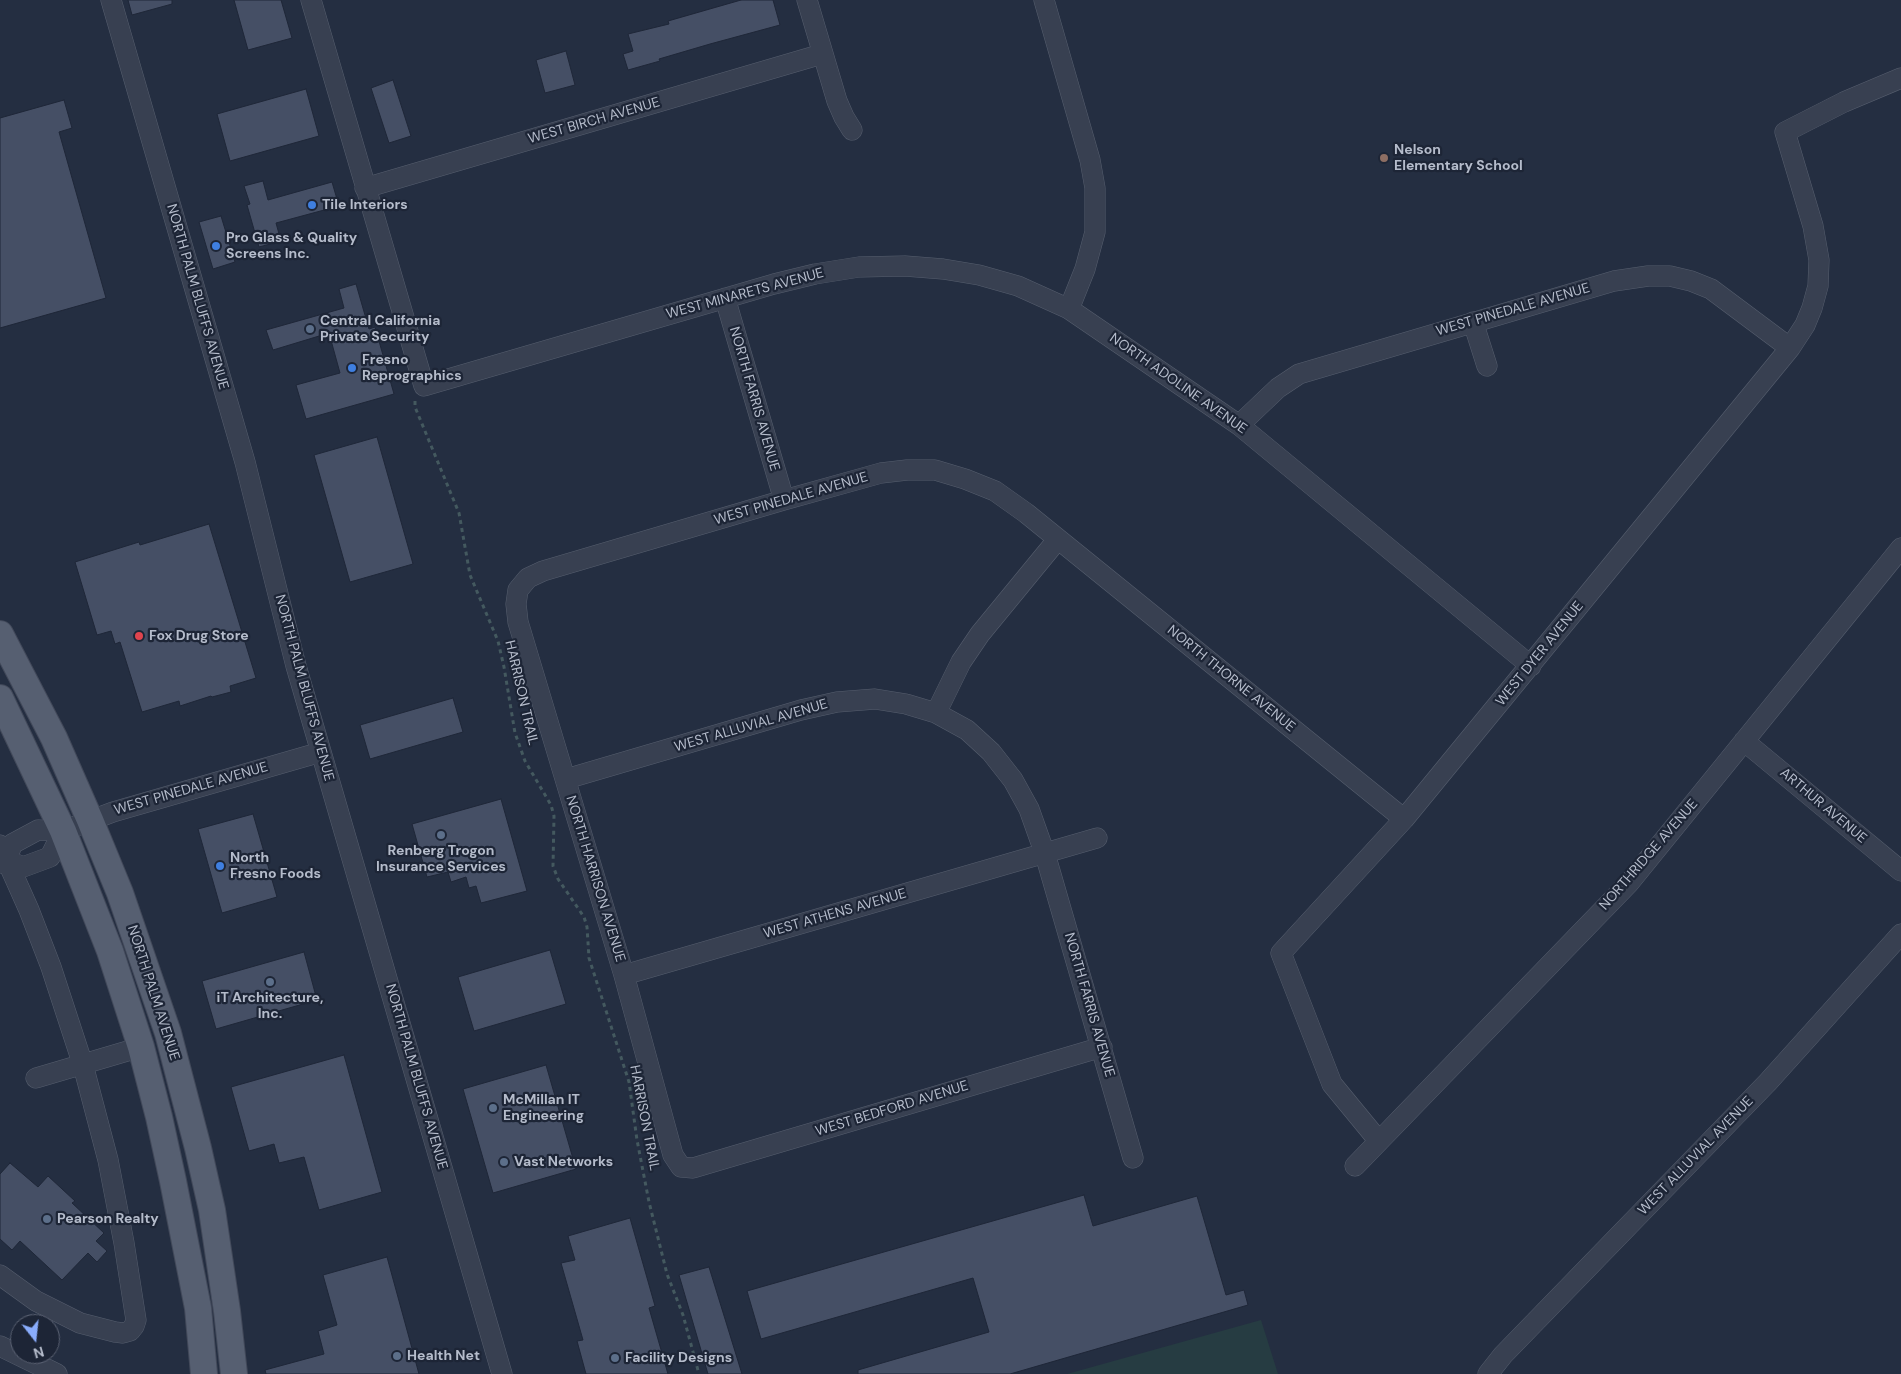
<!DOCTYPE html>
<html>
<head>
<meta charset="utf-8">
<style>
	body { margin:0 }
	#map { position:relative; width:1901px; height:1374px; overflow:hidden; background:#242e41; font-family:"DM Sans",sans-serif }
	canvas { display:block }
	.north { position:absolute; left:10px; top:1314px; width:50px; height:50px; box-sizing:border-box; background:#1d2536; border:1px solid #5a6172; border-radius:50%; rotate:164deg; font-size:14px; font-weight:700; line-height:20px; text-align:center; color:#b5bccb }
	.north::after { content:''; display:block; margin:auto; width:18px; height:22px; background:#89acfc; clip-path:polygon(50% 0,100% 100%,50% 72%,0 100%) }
</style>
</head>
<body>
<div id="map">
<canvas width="1901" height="1374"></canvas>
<div class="north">N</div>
</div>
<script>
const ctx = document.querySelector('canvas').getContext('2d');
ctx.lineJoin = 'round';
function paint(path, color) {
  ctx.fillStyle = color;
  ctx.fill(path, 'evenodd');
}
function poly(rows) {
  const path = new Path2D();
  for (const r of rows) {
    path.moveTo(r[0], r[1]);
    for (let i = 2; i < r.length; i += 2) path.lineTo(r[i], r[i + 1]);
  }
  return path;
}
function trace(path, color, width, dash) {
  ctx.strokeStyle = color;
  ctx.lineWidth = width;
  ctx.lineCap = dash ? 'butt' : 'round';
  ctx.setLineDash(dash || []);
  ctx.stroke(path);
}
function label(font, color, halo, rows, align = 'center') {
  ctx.font = font + ' "DM Sans",sans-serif';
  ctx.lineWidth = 4.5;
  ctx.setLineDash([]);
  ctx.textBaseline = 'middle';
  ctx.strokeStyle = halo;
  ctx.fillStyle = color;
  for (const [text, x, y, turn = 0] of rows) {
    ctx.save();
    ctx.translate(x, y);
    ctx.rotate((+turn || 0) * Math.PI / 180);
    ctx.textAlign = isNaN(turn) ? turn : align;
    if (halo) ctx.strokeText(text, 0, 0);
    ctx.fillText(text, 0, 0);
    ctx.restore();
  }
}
const green = poly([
	[1261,1320,1278,1374,1067,1374]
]);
const building = poly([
	[128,0,172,0,172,4,132,15,128,0],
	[234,0,281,0,292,38,248,50,234,0],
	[741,0,773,0,780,25,710,44,659,59,660,61,628,70,623,54,633,51,628,34,669,24,668,21,741,0],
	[566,51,575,85,545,93,536,60,566,51],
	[393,80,411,136,389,143,371,88,393,80],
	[306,89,319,136,230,161,217,114,306,89],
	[64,100,72,128,59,132,106,298,0,328,0,118,64,100],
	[263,181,268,200,332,182,339,206,276,223,281,241,259,247,247,205,250,204,244,186,263,181],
	[221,216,235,262,213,269,199,222,221,216],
	[356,284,369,329,375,327,394,394,306,419,296,385,340,373,329,333,273,350,266,330,344,308,339,289,356,284],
	[377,437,413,564,350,582,314,455,377,437],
	[209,524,256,678,230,686,231,692,212,697,211,696,180,706,179,701,142,712,120,642,115,644,111,631,97,635,75,562,139,542,140,545,209,524],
	[453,698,463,732,370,759,360,725,453,698],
	[501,799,527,891,481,903,476,886,469,888,466,877,451,882,448,872,427,877,412,824,501,799],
	[253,814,277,897,222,913,198,829,253,814],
	[550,950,566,1004,474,1031,458,977,550,950],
	[304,952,317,1000,216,1029,202,981,304,952],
	[344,1055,382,1192,319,1210,304,1157,279,1163,274,1144,249,1151,231,1087,344,1055],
	[546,1065,576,1169,493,1193,463,1089,546,1065],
	[10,1163,38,1187,48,1176,75,1201,72,1203,104,1233,96,1241,107,1251,97,1262,88,1253,62,1280,20,1241,12,1250,0,1239,0,1174,10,1163],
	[1084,1195,1093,1226,1197,1196,1226,1295,1244,1290,1248,1305,1010,1374,858,1374,858,1370,989,1332,973,1278,761,1339,747,1291,1084,1195],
	[630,1218,655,1306,649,1308,668,1374,586,1374,577,1341,583,1340,561,1263,575,1260,568,1236,630,1218],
	[387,1257,419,1374,266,1374,265,1370,324,1354,318,1331,337,1325,323,1275,387,1257],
	[709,1267,742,1374,708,1374,679,1275,709,1267]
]);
const path = poly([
	[415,401,415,407,459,513,470,575,498,641,504,667,515,733,525,761,551,805,554,816,553,866,558,879,584,917,587,927,589,958,629,1082,637,1140,649,1202,667,1274,683,1315,699,1374]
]);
const minor = poly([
	[111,0,245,462,296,666,502,1374],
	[311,0,424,386,774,284,815,274,859,267,905,266,943,269,979,275,1018,286,1069,309,1239,425,1531,666],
	[807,0,837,101,844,117,852,130],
	[1044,0,1090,160,1095,188,1095,232,1085,269,1069,309],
	[365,188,822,54],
	[725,298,784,500],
	[1473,322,1487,366],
	[1239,425,1278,388,1299,374,1614,281,1648,276,1670,276,1691,281,1711,289,1790,348],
	[936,713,967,730,991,752,1013,780,1029,809,1045,854,1133,1158],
	[1744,741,1901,871],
	[566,779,801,710,837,702,875,699,906,704,936,713,961,662,980,634,1058,539],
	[0,845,29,910,51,967,83,1065,108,1160,124,1243,136,1320,134,1326,130,1331,123,1333,115,1332,80,1323,36,1301,0,1275],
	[7,860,12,844,38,830,63,831,113,812,321,752],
	[0,863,7,860,23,867,50,857,63,831],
	[624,975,1097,838],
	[1102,1047,693,1168,681,1167,673,1155,624,975,518,622,516,604,518,590,528,578,543,571,784,500,881,473,907,470,935,470,965,479,995,491,1026,513,1404,819],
	[36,1078,141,1047],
	[1378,1140,1332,1084,1281,953,1404,819,1790,348,1805,325,1812,308,1818,286,1819,260,1813,226,1785,132,1844,102,1901,78],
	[1355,1166,1629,883,1901,548],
	[0,1346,57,1374],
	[1488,1374,1503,1355,1768,1082,1901,934]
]);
const major = poly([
	[0,634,54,738,90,820,120,893,168,1033,198,1148,212,1210,227,1311,234,1374],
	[0,698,63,831,110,951,141,1047,159,1117,173,1181,198,1308,204,1374]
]);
const markers = [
	[1384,158,5,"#8d6e63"],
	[312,205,5,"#3f7fe0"],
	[216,246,5,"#3f7fe0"],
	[310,329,5,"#5c6f8a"],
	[352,368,5,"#3f7fe0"],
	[139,636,5,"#e0444e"],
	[441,835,5,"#5c6f8a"],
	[220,866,5,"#3f7fe0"],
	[270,982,5,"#5c6f8a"],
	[493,1108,5,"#5c6f8a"],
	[504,1162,5,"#5c6f8a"],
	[47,1219,5,"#5c6f8a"],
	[397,1356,5,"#5c6f8a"],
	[615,1358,5,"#5c6f8a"]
];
const streetNames = [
	["WEST BIRCH AVENUE",594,121,-16],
	["WEST MINARETS AVENUE",745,294,-15],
	["NORTH PALM BLUFFS AVENUE",197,297,74],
	["WEST PINEDALE AVENUE",1513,310,-16],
	["NORTH ADOLINE AVENUE",1178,384,35],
	["NORTH FARRIS AVENUE",754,399,74],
	["WEST PINEDALE AVENUE",791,499,-16],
	["WEST DYER AVENUE",1540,654,-51],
	["NORTH THORNE AVENUE",1231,679,39],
	["NORTH PALM BLUFFS AVENUE",304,688,75],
	["HARRISON TRAIL",521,693,77],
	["WEST ALLUVIAL AVENUE",751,726,-16],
	["WEST PINEDALE AVENUE",191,789,-16],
	["ARTHUR AVENUE",1823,806,40],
	["NORTHRIDGE AVENUE",1649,855,-49],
	["NORTH HARRISON AVENUE",595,879,73],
	["WEST ATHENS AVENUE",835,914,-16],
	["NORTH PALM AVENUE",153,993,72],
	["NORTH FARRIS AVENUE",1089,1005,74],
	["NORTH PALM BLUFFS AVENUE",416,1077,74],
	["WEST BEDFORD AVENUE",892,1109,-17],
	["HARRISON TRAIL",644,1118,79],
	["WEST ALLUVIAL AVENUE",1696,1156,-46]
];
const poiNames = [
	["Nelson",1394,150],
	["Elementary School",1394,166],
	["Tile Interiors",322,205],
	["Pro Glass & Quality",226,238],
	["Screens Inc.",226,254],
	["Central California",320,321],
	["Private Security",320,337],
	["Fresno",362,360],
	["Reprographics",362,376],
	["Fox Drug Store",149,636],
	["Renberg Trogon",441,851,"center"],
	["Insurance Services",441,867,"center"],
	["North",230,858],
	["Fresno Foods",230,874],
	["iT Architecture,",270,998,"center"],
	["Inc.",270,1014,"center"],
	["McMillan IT",503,1100],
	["Engineering",503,1116],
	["Vast Networks",514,1162],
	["Pearson Realty",57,1219],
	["Health Net",407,1356],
	["Facility Designs",625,1358]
];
paint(green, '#263c42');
paint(building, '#454f65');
trace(building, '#1f2738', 1);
trace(minor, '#565e6e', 21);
trace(major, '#42495a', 28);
trace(path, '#44595f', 3, [4, 4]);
trace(minor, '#384051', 20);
trace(major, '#565f71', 26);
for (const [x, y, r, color] of markers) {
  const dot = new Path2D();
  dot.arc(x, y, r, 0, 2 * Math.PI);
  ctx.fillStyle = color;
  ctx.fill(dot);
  trace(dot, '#1d2536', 2);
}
label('14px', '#b5bccb', '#1d2536', streetNames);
label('bold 14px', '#b5bccb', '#1d2536', poiNames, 'left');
</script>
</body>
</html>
